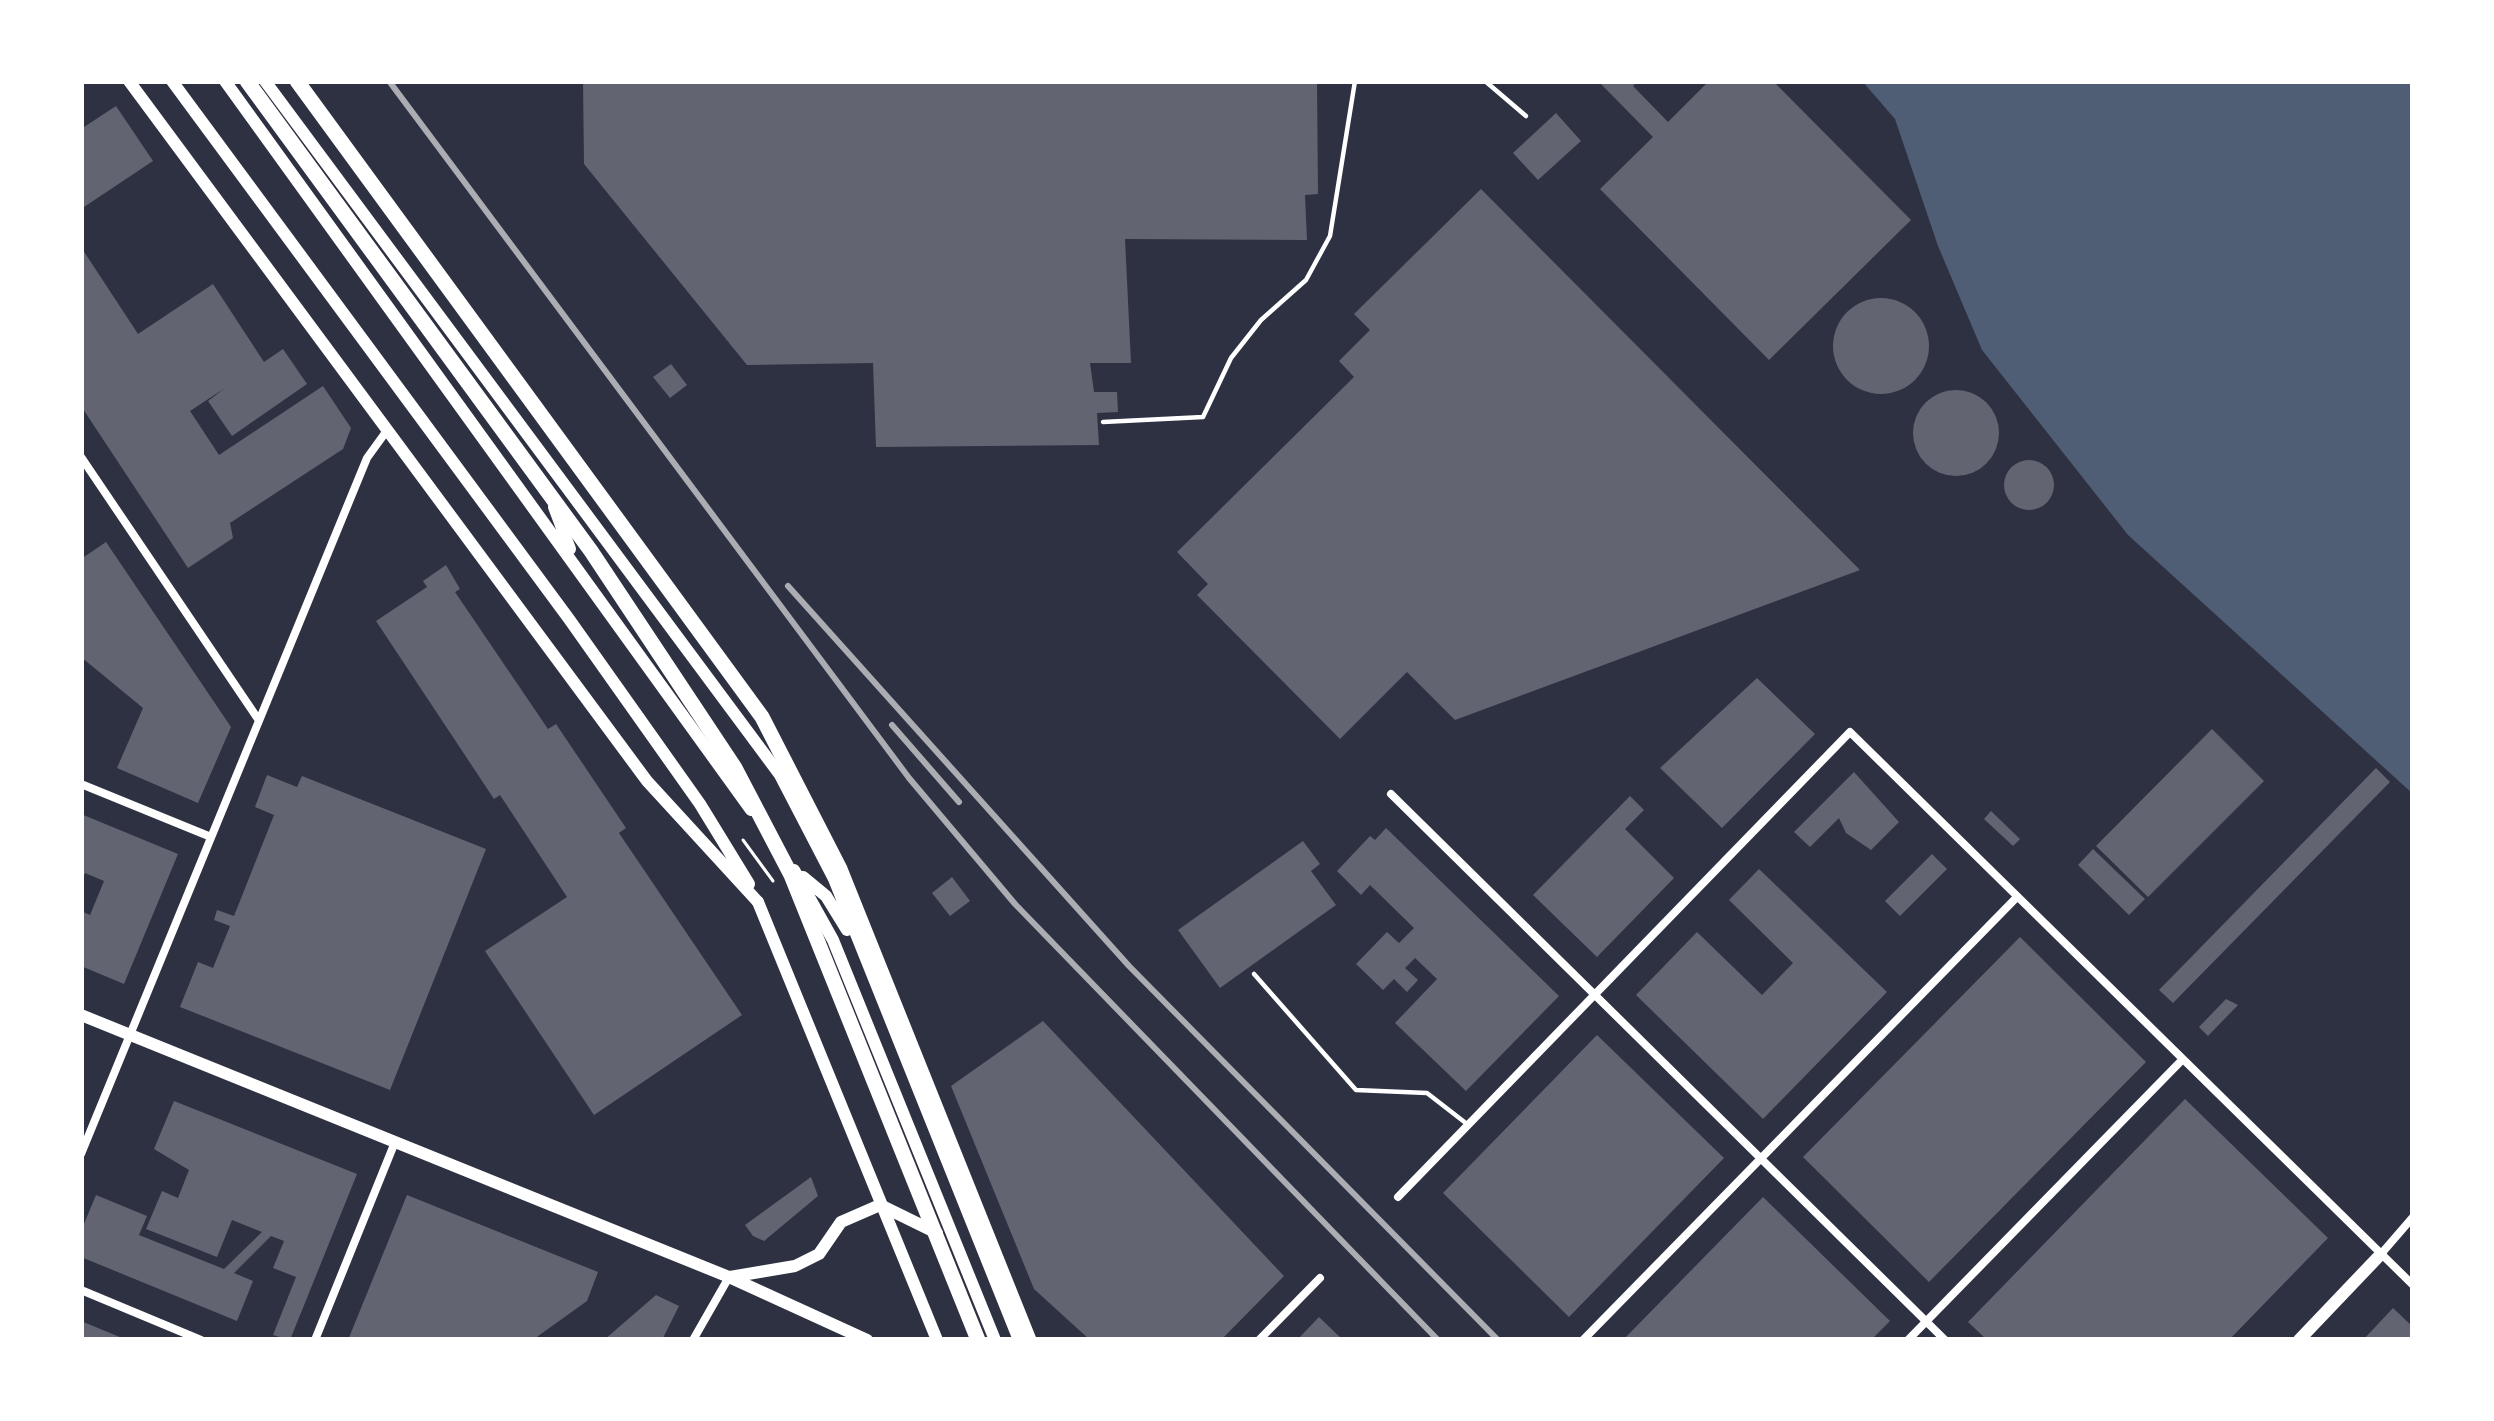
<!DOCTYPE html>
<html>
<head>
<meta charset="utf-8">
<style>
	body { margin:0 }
	#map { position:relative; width:2494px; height:1421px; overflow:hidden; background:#2d3142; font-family:"Fira Sans",sans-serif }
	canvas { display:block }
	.frame { position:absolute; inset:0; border:84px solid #fff; pointer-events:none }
</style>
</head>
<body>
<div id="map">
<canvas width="2494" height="1421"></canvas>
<div class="frame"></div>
</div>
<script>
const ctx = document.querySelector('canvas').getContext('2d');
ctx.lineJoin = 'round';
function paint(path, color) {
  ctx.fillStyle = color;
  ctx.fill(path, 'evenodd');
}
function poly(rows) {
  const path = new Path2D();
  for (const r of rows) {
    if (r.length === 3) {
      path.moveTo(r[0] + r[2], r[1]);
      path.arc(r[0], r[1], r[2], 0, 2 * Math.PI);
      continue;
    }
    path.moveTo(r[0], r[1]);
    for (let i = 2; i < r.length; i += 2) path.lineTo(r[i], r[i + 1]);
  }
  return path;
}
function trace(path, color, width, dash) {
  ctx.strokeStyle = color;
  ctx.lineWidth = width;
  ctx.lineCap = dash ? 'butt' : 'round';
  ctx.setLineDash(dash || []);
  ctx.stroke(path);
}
const water = poly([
	[1862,81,2413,81,2413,794,2128,535,1982,350,1938,246,1895,119]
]);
const building = poly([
	[583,81,1317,81,1318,194,1305,195,1307,240,1125,239,1131,363,1090,363,1094,392,1117,392,1118,412,1097,413,1099,445,876,447,873,363,747,365,584,164],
	[1598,81,1638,81,1633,86,1668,122,1709,81,1773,81,1911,220,1769,360,1600,189,1653,137],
	[116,106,153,161,81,209,81,129],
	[1556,113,1581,141,1538,180,1513,153],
	[1481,189,1860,570,1455,720,1407,672,1340,739,1197,595,1208,584,1177,552,1354,377,1339,361,1370,330,1354,314],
	[81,247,138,334,213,284,264,362,283,349,307,384,232,436,208,401,225,388,190,411,219,455,323,386,351,428,343,449,230,523,233,538,188,568,81,406],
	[1881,346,48],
	[671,364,687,385,670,398,653,377],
	[1956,433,43],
	[2029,485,25],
	[106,542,231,727,198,803,117,768,143,708,81,657,81,559],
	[446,565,460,589,455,592,548,729,556,724,626,828,619,833,742,1015,594,1115,485,951,567,897,500,795,494,799,376,621,427,587,423,581],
	[1757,678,1815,734,1722,828,1660,768],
	[2212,729,2264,781,2148,897,2096,846],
	[2376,768,2390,782,2173,1003,2159,990],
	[1854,772,1899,822,1871,850,1846,833,1839,818,1810,847,1794,832],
	[267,775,297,787,302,776,486,849,390,1090,180,1007,198,962,213,968,230,926,214,920,217,910,234,916,274,815,255,807],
	[1630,796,1644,810,1625,829,1674,878,1597,957,1533,895],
	[1991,811,2020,839,2013,846,1984,819],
	[81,814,178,854,124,984,81,966,81,911,90,915,104,881,85,873,81,883],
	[1386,828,1559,996,1466,1091,1395,1023,1437,979,1415,958,1405,968,1418,980,1407,992,1394,979,1383,990,1356,964,1387,932,1399,943,1414,928,1370,885,1361,895,1337,871,1370,836,1375,840],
	[1303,841,1320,864,1311,871,1336,905,1220,988,1178,930],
	[2093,849,2145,899,2129,915,2078,865],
	[1932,854,1947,869,1900,916,1885,901],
	[1759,869,1887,992,1763,1119,1636,995,1697,932,1762,995,1793,963,1729,900],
	[952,877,970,901,950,916,932,893],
	[2020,937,2146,1062,1929,1282,1803,1157],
	[2226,999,2238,1005,2208,1036,2199,1027],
	[1043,1021,1284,1276,1221,1340,1090,1340,1034,1289,951,1086],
	[1597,1035,1724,1158,1569,1317,1443,1193],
	[2185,1099,2328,1238,2229,1340,1987,1340,1968,1322],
	[174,1101,357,1174,290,1340,273,1335,296,1277,273,1268,284,1241,271,1236,234,1273,253,1281,237,1321,81,1257,81,1231,96,1195,147,1216,139,1235,224,1269,262,1232,232,1220,217,1257,146,1229,162,1191,178,1198,189,1170,154,1149],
	[811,1177,818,1196,764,1241,753,1236,745,1225],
	[407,1195,598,1272,587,1301,534,1339,348,1340],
	[1763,1197,1890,1321,1871,1340,1623,1340],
	[656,1295,679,1306,662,1340,604,1340],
	[2393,1308,2413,1327,2413,1340,2363,1340],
	[1319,1317,1343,1340,1297,1340],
	[81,1321,127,1340,81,1340]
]);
const path = poly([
	[743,840,773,881]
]);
const service = poly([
	[1485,81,1526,116],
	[1103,422,1203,417,1231,358,1261,320,1306,280,1330,236,1355,81],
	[1254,974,1356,1090,1427,1093,1467,1124]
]);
const minor = poly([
	[81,457,258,719],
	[81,784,211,837],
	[1391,794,1945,1340],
	[81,1154,367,458,388,429],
	[1398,1197,1850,732,2413,1285],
	[2381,1254,2413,1217],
	[81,1290,201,1340],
	[315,1340,395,1142],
	[693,1340,729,1277],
	[1259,1340,1320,1278],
	[1583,1340,2017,897],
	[1908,1340,2182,1060]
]);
const secondary = poly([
	[129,81,647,781,758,902],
	[172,81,569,619,700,804,749,884],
	[225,81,751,810],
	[265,81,780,775,834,879,1019,1340],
	[554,507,570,549],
	[794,870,833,940,995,1340],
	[803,877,826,896,847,930],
	[81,1015,729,1277,867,1340],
	[730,1277,795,1266,819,1254,841,1222,880,1205,937,1233],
	[2299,1340,2381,1254]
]);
const primary = poly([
	[758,902,937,1340]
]);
const motorway = poly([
	[247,81,591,551,735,768,791,875,978,1340],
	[297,81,762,717,840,869,1029,1340]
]);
const rail = poly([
	[389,81,909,778,1015,904,1438,1340],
	[788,586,1129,966,1498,1340],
	[892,725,959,802]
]);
paint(water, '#4f5d75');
paint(building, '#626471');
trace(path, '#fff', 3);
trace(service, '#fff', 4.5);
trace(minor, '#fff', 8);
trace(secondary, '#fff', 12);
trace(primary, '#fff', 12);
trace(motorway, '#fff', 15);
trace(rail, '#abadb3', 6);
</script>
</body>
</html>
